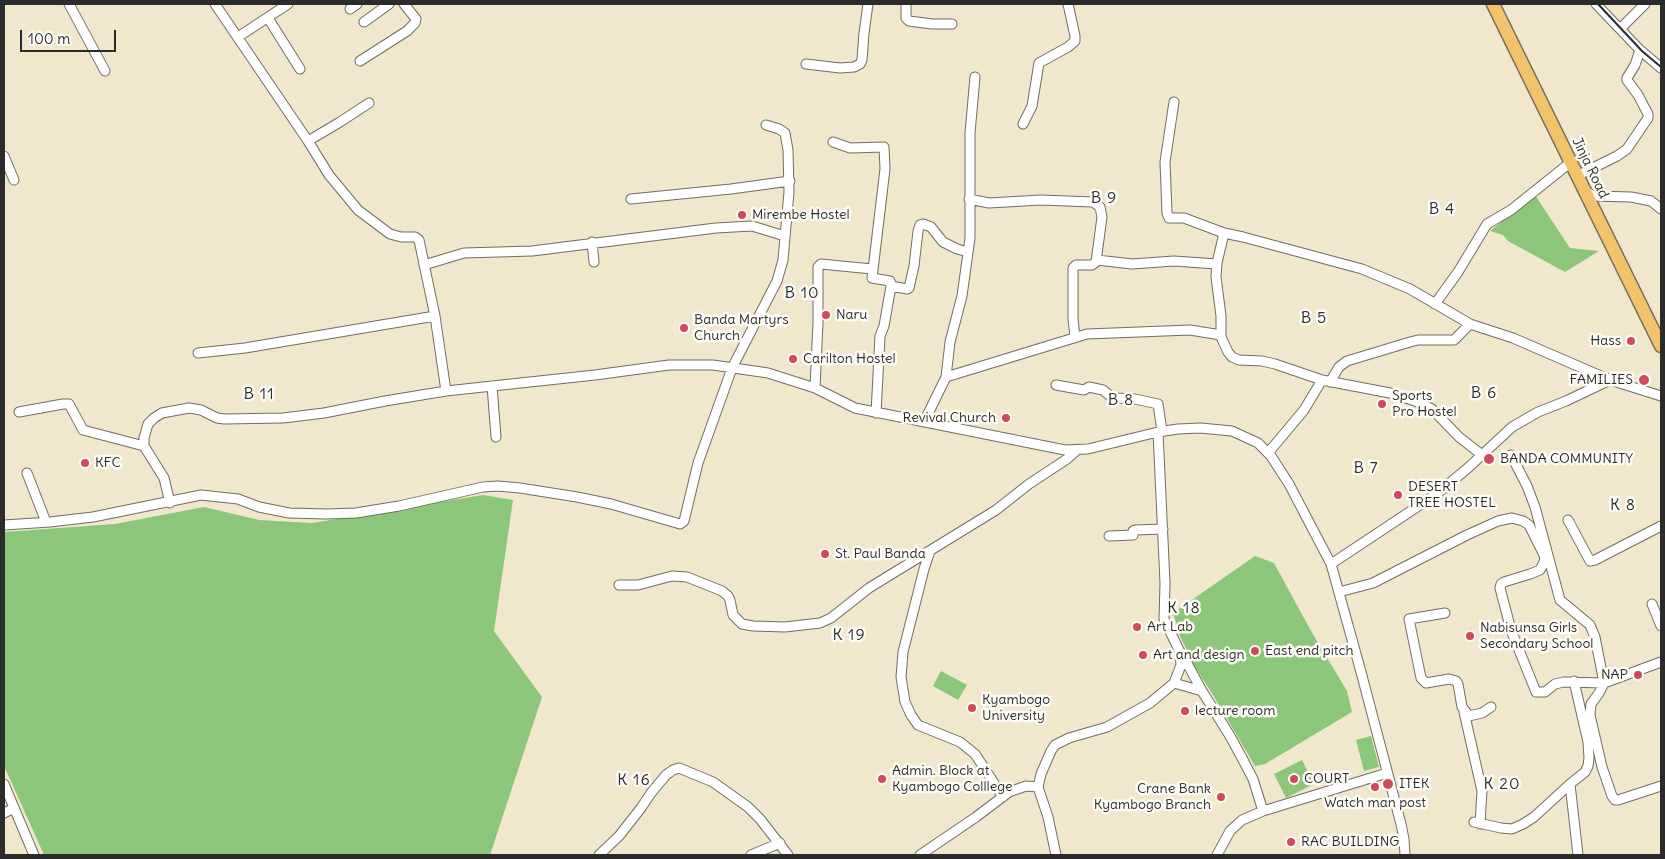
<!DOCTYPE html>
<html>
<head>
<meta charset="utf-8">
<style>
	body { margin:0 }
	#map { position:relative; width:1665px; height:859px; overflow:hidden; background:#f1e7cc; font-family:Delius,sans-serif }
	canvas { display:block }
	.frame { position:absolute; inset:0; border:5px solid #2b2b2b; pointer-events:none }
	.scale { position:absolute; left:20px; top:30px; width:96px; height:22px; box-sizing:border-box; border:2px solid #2b2b2b; border-top:0; padding-left:6px; font-size:15px; line-height:18px; white-space:nowrap; color:#2b2b2b; -webkit-text-stroke:4px #fdfcf7; paint-order:stroke }
</style>
</head>
<body>
<div id="map">
<canvas width="1665" height="859"></canvas>
<div class="frame"></div>
<div class="scale">100 m</div>
</div>
<script>
const ctx = document.querySelector('canvas').getContext('2d');
ctx.lineJoin = 'round';
function paint(path, color) {
  ctx.fillStyle = color;
  ctx.fill(path, 'evenodd');
}
function poly(rows) {
  const path = new Path2D();
  for (const r of rows) {
    path.moveTo(r[0], r[1]);
    for (let i = 2; i < r.length; i += 2) path.lineTo(r[i], r[i + 1]);
  }
  return path;
}
function trace(path, color, width, dash) {
  ctx.strokeStyle = color;
  ctx.lineWidth = width;
  ctx.lineCap = dash ? 'butt' : 'round';
  ctx.setLineDash(dash || []);
  ctx.stroke(path);
}
function label(font, color, halo, rows, align = 'center') {
  ctx.font = font + ' Delius,sans-serif';
  ctx.lineWidth = 5;
  ctx.setLineDash([]);
  ctx.textBaseline = 'middle';
  ctx.strokeStyle = halo;
  ctx.fillStyle = color;
  for (const [text, x, y, turn = 0] of rows) {
    ctx.save();
    ctx.translate(x, y);
    ctx.rotate((+turn || 0) * Math.PI / 180);
    ctx.textAlign = isNaN(turn) ? turn : align;
    if (halo) ctx.strokeText(text, 0, 0);
    ctx.fillText(text, 0, 0);
    ctx.restore();
  }
}
const green = poly([
	[1535,195,1570,248,1599,251,1565,272,1508,241,1503,235,1490,231],
	[483,495,513,500,494,631,542,697,490,855,44,855,4,766,4,532,115,524,204,507,259,520,312,523],
	[1255,556,1274,563,1311,631,1347,691,1352,712,1265,764,1255,766,1213,695,1195,667,1180,636,1173,613],
	[941,671,967,685,958,700,933,686],
	[1371,736,1379,767,1364,771,1356,740],
	[1302,760,1314,784,1286,798,1274,774]
]);
const minor = poly([
	[69,4,105,71],
	[215,4,308,141,329,175,358,210,390,234,401,237,415,237,419,240,435,316,446,391],
	[906,4,906,18,909,21,932,24,952,24],
	[350,9,357,4],
	[268,18,300,69],
	[364,22,389,4],
	[1621,28,1645,4],
	[238,37,288,4],
	[1640,50,1661,68],
	[360,61,407,31,415,23,416,19,404,4],
	[806,64,840,68,854,67,860,64,862,60,864,33,868,4],
	[1174,102,1165,162,1167,213,1169,218,1184,218,1224,233,1243,237,1362,269,1410,289,1470,324,1513,338,1610,380,1661,396],
	[1023,124,1032,106,1039,63,1068,47,1075,41,1075,36,1068,4],
	[308,141,340,122,369,103],
	[833,142,850,148,884,147,885,169,872,278,890,281,891,286,907,289,909,288,914,266,918,231,920,225,923,224,931,227,943,242,957,249,968,252],
	[4,156,14,180],
	[1577,176,1617,156,1627,149,1648,118,1648,114,1638,95,1627,80,1627,78,1635,65,1640,50,1596,4],
	[1585,191,1594,196,1631,197,1651,201,1661,209],
	[631,199,731,189,790,181],
	[969,199,989,203,1041,200,1093,202,1100,207,1102,217,1096,262,1092,265,1076,265,1073,268,1073,319,1075,337],
	[1224,233,1217,263,1216,277,1221,316,1221,337,1228,352,1232,357,1239,360,1262,361,1275,364,1322,380,1390,393,1415,401,1432,409,1459,437,1482,455],
	[592,242,594,262],
	[1097,260,1132,264,1174,261,1217,264],
	[424,265,464,253,532,251,716,228,752,226,785,236],
	[1435,304,1458,272,1487,224,1511,210,1571,162],
	[198,353,245,348,435,316],
	[946,377,1087,334,1190,330,1221,335],
	[1330,382,1339,367,1347,361,1410,342,1418,340,1454,340,1470,324],
	[1056,385,1084,390,1089,387,1103,390,1109,395,1116,398,1135,399,1158,404,1162,431],
	[492,386,496,437],
	[815,388,818,323,818,267,821,264,872,269],
	[19,412,63,404,69,404,83,430,144,446],
	[876,413,880,336,884,326,891,286],
	[924,422,946,377,950,342,962,296,970,238,970,133,975,77],
	[1158,432,1165,583,1164,619,1180,652,1181,665,1174,683],
	[1268,453,1304,410,1322,380],
	[1511,455,1527,486,1535,507,1560,600,1590,625,1595,637,1604,683,1599,693,1591,704,1590,715,1602,767,1612,796,1615,800,1618,800,1661,786],
	[27,473,46,522],
	[170,503,164,478,144,446,144,438,148,424,154,418,162,413,189,408,201,410,217,418,224,419,283,418,324,413,385,401,446,391,595,375,669,365,713,365,768,373,815,388,855,408,1065,450,1088,449,1158,432,1178,429,1200,428,1232,431,1258,443,1271,456,1289,484,1331,564,1361,672,1401,824,1404,839,1405,855],
	[1568,520,1590,561,1595,560,1661,526],
	[4,525,50,522,93,517,201,495,238,499,259,507,289,513,327,514,356,513,399,506,483,487,498,486,520,488,577,497,611,504,680,524,684,521,698,463,732,368,777,281,783,260,789,192,788,150,785,133,779,129,766,125],
	[1109,536,1133,535,1133,531,1135,530,1163,529],
	[930,551,924,569,903,652,901,677,905,702,911,715,918,725,960,742,975,754,1003,797],
	[1331,564,1438,493,1469,467,1512,427,1538,412,1566,401,1610,380],
	[619,585,638,585,672,576,687,577,722,591,728,596,730,600,733,615,742,624,753,626,785,627,820,623,831,618,869,588,996,510,1029,484,1067,459,1076,451],
	[1339,592,1373,583,1467,535,1498,521,1512,518,1523,521,1529,525,1544,555,1545,560,1540,570,1530,574,1504,582,1501,584,1500,588,1511,630,1536,692,1545,692,1555,684,1564,682,1604,683,1661,662],
	[1652,604,1661,626],
	[1445,613,1409,619,1421,678,1426,683,1449,679,1456,681,1458,684,1462,707,1469,716,1482,713,1491,707],
	[1180,652,1187,663,1202,691],
	[1574,681,1588,742,1589,758,1588,766,1585,772,1570,784,1578,855],
	[1464,712,1482,791,1480,824],
	[4,784,34,855],
	[1038,787,1041,774,1051,751,1055,745,1069,738,1107,727,1150,703,1174,683,1202,691,1230,736,1242,758,1253,779,1263,811],
	[1038,787,1048,817,1056,855],
	[4,813,14,808],
	[1474,822,1501,828,1512,829,1523,824,1534,817,1570,784],
	[599,855,619,836,641,808,651,793,666,775,673,770,679,768,713,782,748,807,760,819,788,855],
	[751,855,780,843],
	[920,855,976,817,1009,792,1026,786,1038,787],
	[1217,855,1230,831,1242,820,1263,811,1387,773]
]);
const highway = poly([
	[1493,4,1661,346]
]);
const rail = poly([
	[1598,4,1642,51,1661,67]
]);
const markers = [
	[742,215,5,"#d1495b"],
	[826,315,5,"#d1495b"],
	[684,328,5,"#d1495b"],
	[1631,341,5,"#d1495b"],
	[793,359,5,"#d1495b"],
	[1644,380,6,"#d1495b"],
	[1382,404,5,"#d1495b"],
	[1006,418,5,"#d1495b"],
	[1489,459,6,"#d1495b"],
	[85,463,5,"#d1495b"],
	[1398,495,5,"#d1495b"],
	[825,554,5,"#d1495b"],
	[1137,627,5,"#d1495b"],
	[1470,636,5,"#d1495b"],
	[1255,651,5,"#d1495b"],
	[1143,655,5,"#d1495b"],
	[1638,675,5,"#d1495b"],
	[972,708,5,"#d1495b"],
	[1185,711,5,"#d1495b"],
	[882,779,5,"#d1495b"],
	[1294,779,5,"#d1495b"],
	[1388,784,6,"#d1495b"],
	[1375,787,5,"#d1495b"],
	[1221,797,5,"#d1495b"],
	[1291,842,5,"#d1495b"]
];
const streetNames = [
	["Jinja Road",1590,168,64]
];
const poiNames = [
	["Mirembe Hostel",752,215],
	["Naru",836,315],
	["Banda Martyrs",694,320],
	["Church",694,336],
	["Hass",1621,341,"right"],
	["Carilton Hostel",803,359],
	["FAMILIES",1633,380,"right"],
	["Sports",1392,396],
	["Pro Hostel",1392,412],
	["Revival Church",996,418,"right"],
	["BANDA COMMUNITY",1500,459],
	["KFC",95,463],
	["DESERT",1408,487],
	["TREE HOSTEL",1408,503],
	["St. Paul Banda",835,554],
	["Art Lab",1147,627],
	["Nabisunsa Girls",1480,628],
	["Secondary School",1480,644],
	["East end pitch",1265,651],
	["Art and design",1153,655],
	["NAP",1628,675,"right"],
	["Kyambogo",982,700],
	["University",982,716],
	["lecture room",1195,711],
	["Admin. Block at",892,771],
	["Kyambogo Colllege",892,787],
	["COURT",1304,779],
	["ITEK",1399,784],
	["Crane Bank",1211,789,"right"],
	["Kyambogo Branch",1211,805,"right"],
	["Watch man post",1375,803,"center"],
	["RAC BUILDING",1301,842]
];
const quarterNames = [
	["B 9",1104,198],
	["B 4",1442,209],
	["B 10",802,293],
	["B 5",1314,318],
	["B 6",1484,393],
	["B 11",259,394],
	["B 8",1121,400],
	["B 7",1366,468],
	["K 8",1623,505],
	["K 18",1184,608],
	["K 19",849,635],
	["K 16",634,780],
	["K 20",1502,784]
];
paint(green, '#8cc67a');
trace(minor, '#706d63', 11);
trace(highway, '#706d63', 15);
trace(minor, '#fff', 9);
trace(highway, '#f2c36a', 12);
trace(rail, '#2b2b2b', 2);
for (const [x, y, r, color] of markers) {
  const dot = new Path2D();
  dot.arc(x, y, r, 0, 2 * Math.PI);
  ctx.fillStyle = color;
  ctx.fill(dot);
  trace(dot, '#fdfcf7', 2);
}
label('14px', '#2b2b2b', '#fdfcf7', streetNames);
label('14px', '#2b2b2b', '#fdfcf7', poiNames, 'left');
ctx.letterSpacing = '1px';
label('16px', '#2b2b2b', '#fdfcf7', quarterNames);
ctx.letterSpacing = '0px';
</script>
</body>
</html>
